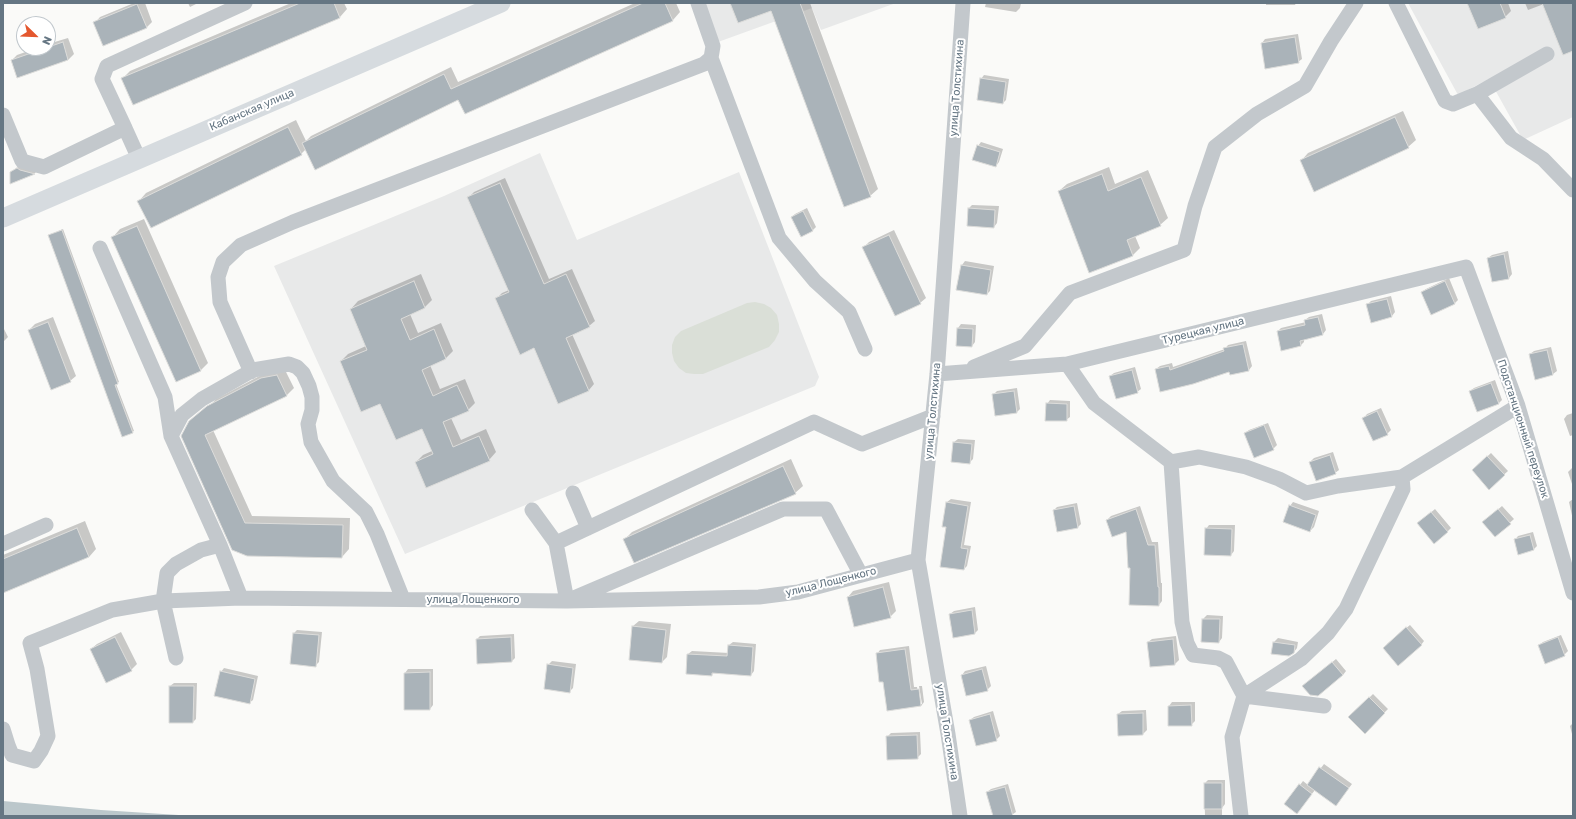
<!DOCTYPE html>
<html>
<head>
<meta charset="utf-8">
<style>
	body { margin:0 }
	#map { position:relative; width:1576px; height:819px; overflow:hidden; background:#fafaf8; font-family:Rubik,sans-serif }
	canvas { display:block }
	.frame { position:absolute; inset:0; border:4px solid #657683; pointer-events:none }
	.north { position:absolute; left:16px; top:16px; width:40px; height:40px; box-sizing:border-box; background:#fff; border:1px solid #c1c8cd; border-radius:50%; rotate:113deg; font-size:11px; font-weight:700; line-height:16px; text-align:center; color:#657683 }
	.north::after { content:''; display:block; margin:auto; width:14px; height:18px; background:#e4572e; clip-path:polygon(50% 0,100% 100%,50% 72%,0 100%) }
</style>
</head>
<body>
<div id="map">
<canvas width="1576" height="819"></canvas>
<div class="frame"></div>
<div class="north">N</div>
</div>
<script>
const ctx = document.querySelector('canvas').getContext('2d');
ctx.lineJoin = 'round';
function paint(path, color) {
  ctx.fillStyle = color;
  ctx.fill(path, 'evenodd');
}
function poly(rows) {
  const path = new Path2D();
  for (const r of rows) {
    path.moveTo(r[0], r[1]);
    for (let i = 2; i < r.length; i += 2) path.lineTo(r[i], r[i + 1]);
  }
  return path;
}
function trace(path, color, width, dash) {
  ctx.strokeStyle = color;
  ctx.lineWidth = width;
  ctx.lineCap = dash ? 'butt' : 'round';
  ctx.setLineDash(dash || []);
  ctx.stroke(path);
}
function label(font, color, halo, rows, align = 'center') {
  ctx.font = font + ' Rubik,sans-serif';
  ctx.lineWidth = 4;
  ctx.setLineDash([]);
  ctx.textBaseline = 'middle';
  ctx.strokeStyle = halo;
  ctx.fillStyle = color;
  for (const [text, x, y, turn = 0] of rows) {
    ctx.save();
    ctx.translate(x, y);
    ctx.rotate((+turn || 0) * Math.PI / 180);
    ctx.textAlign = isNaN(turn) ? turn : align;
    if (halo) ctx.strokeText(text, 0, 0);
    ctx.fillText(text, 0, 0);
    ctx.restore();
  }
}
const built = poly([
	[705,3,896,3,821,30,812,8,718,42],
	[1408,3,1573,3,1573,117,1523,140,1489,79,1458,95],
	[540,153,577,240,739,172,819,377,815,386,560,491,405,554,274,266,444,196]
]);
const green = poly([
	[755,302,764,304,771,308,777,315,779,324,779,332,775,340,769,347,703,374,694,374,686,373,679,368,674,361,672,353,672,345,675,337,681,331,747,303]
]);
const water = poly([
	[3,801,101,810,194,816,3,816]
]);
const shadow = poly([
	[134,3,145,3,152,22,147,27,95,23,100,17],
	[188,3,198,3,190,7],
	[291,3,344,3,347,9,340,17,133,104,123,78,130,71],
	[635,3,676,3,680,12,673,20,465,113,459,98,306,149,301,154,139,201,146,193,296,120,306,141,311,136,451,67,458,82],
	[731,3,810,3,878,189,870,196,772,9],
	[986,3,1021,3,1020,8,1016,12,985,7],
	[1266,3,1296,3,1295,5,1266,5],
	[1468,3,1508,3,1511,11,1505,17],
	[1525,3,1573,3,1573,50,1544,4,1528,10],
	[1298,34,1302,59,1298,62,1262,43,1265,39],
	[68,38,74,54,68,60,17,77,12,60,17,55,37,48,48,48,48,44],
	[984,75,1009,79,1006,100,1003,103,981,79],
	[1403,111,1416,140,1408,147,1301,161,1308,153],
	[981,142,1003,149,999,162,996,166,978,146],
	[21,165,38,170,35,173,11,183,11,172],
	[1109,167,1115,184,1148,170,1168,218,1160,225,1135,236,1140,248,1132,256,1059,191,1067,184],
	[505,178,549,279,572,269,595,321,589,326,572,334,594,384,589,390,559,403,535,347,496,299,502,293,509,290,468,198,474,192],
	[972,205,999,206,997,223,994,227,969,208],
	[807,208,816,227,812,231,792,217,795,214],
	[144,219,208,363,201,370,113,237,120,229],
	[63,229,119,382,116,384,134,431,132,432,49,235],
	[894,230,926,298,920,303,864,247,869,242],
	[1508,251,1512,274,1509,278,1493,281,1488,258,1492,255],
	[965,261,994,266,990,291,987,294,957,289,962,265],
	[421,274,432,300,424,308,410,314,418,333,441,323,453,351,446,358,430,365,440,389,465,379,475,403,468,410,451,418,461,440,486,429,496,452,489,460,416,462,423,455,432,451,422,428,380,402,341,361,348,354,366,346,351,309,358,301],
	[1449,278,1458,300,1455,303,1422,292,1426,289],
	[1391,296,1395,312,1392,316,1367,305,1371,301],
	[1322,314,1326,330,1323,334,1304,339,1304,342,1301,345,1278,331,1281,328,1306,322,1305,320,1309,317],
	[53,317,76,376,70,381,29,330,35,324],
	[961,324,976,325,975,342,972,346,957,345,958,328],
	[3,327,8,337,3,342],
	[1246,341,1252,366,1249,370,1230,374,1229,370,1193,383,1156,369,1160,366,1172,363,1173,367,1225,349,1228,345],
	[1551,347,1557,371,1553,374,1536,379,1530,354,1534,351],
	[1135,367,1141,389,1137,392,1110,376,1114,373],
	[284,368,294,388,286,396,213,430,252,516,350,518,349,549,342,557,247,555,182,436,216,399,269,371],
	[1495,380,1502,400,1499,403,1470,391,1474,388],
	[1017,388,1020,409,1017,412,993,395,997,391],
	[1050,400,1070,401,1070,417,1066,420,1047,404],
	[1381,408,1391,430,1387,434,1364,418,1367,414],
	[1573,413,1573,435,1570,436,1564,419,1567,415],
	[1268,423,1277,445,1273,449,1245,433,1249,430],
	[958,439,975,440,973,459,969,463,954,442],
	[1333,452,1339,470,1335,473,1310,462,1314,458],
	[1491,453,1508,471,1489,488,1473,470],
	[791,459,803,486,795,493,624,540,632,532],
	[1573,467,1573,487,1568,472],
	[951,499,971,502,964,545,971,546,967,566,964,569,947,527,947,502],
	[1573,499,1573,520,1569,502],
	[1293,502,1319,511,1314,527,1310,531,1290,506],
	[1077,503,1081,524,1077,528,1054,510,1057,507],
	[1140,506,1152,542,1158,542,1161,583,1162,583,1162,601,1159,605,1131,567,1127,531,1107,520,1111,516],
	[1502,506,1514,519,1495,536,1487,519],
	[1435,509,1451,528,1447,532,1422,520],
	[85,521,96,549,89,557,3,592,3,555],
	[1209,525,1235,525,1234,551,1231,555,1206,529],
	[1533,532,1537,546,1534,549,1515,540,1518,536],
	[889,582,896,611,890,617,848,597,853,591],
	[975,607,978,630,975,633,950,614,954,611],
	[1207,615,1223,616,1222,638,1219,642,1203,619],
	[639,621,671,624,667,657,662,662,633,626],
	[1410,625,1424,641,1421,645,1387,644],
	[297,630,322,632,319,662,315,666,294,633],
	[121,632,137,664,131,670,91,649,97,644],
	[514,634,515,658,512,661,477,639,480,636],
	[1561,635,1568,651,1564,655,1539,645,1543,642],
	[1176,636,1179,660,1175,664,1151,666,1148,642,1152,639],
	[1278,638,1298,642,1297,648,1294,652,1272,653,1274,642],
	[733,642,756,644,754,671,751,675,714,672,712,675,688,654,692,651,729,653,729,645],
	[909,646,914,687,917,687,920,704,922,704,919,686,922,686,924,702,921,706,883,680,877,654,880,650],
	[1336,659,1346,671,1343,675,1307,683],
	[552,661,576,664,573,688,569,692,548,665],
	[986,666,991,686,987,690,962,675,965,671],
	[224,668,258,676,253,700,249,703,221,672],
	[408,669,433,669,433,705,430,709,405,709,405,673],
	[174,683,197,683,196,719,193,722,170,686],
	[1373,694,1388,709,1365,732,1350,717],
	[1172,702,1195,702,1195,721,1191,725,1169,706],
	[1146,710,1147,730,1143,734,1118,714,1122,711],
	[993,711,1000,736,996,740,970,720,974,717],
	[1573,723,1573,738,1570,726],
	[920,732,921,754,917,758,887,737,891,733],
	[1324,764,1352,784,1336,805,1315,790,1300,809,1300,785,1303,781,1308,785],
	[1208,780,1225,780,1225,804,1222,808,1222,816,1205,816,1204,784],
	[1008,784,1016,812,1010,816,994,816,987,792,991,789]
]);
const building = poly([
	[300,3,334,3,340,18,133,105,121,78,300,3],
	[643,3,665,3,673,21,465,114,458,100,315,170,302,143,444,74,451,89,643,3],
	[730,3,800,3,871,197,844,207,771,11,738,23,730,3],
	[1467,3,1500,3,1506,18,1478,29,1467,3],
	[1542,3,1573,3,1573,51,1563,55,1542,3],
	[137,4,147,28,103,46,93,22,137,4],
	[1295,37,1299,63,1265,69,1261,43,1295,37],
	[63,42,68,60,17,78,11,60,63,42],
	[980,78,1006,82,1003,104,977,100,980,78],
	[1395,117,1409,148,1314,192,1300,160,1395,117],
	[288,127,302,155,151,228,137,201,288,127],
	[977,145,1000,152,996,167,972,160,977,145],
	[17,168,20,170,35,174,10,184,10,172,17,168],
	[1102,174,1108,191,1141,177,1161,226,1127,240,1133,256,1089,273,1058,191,1102,174],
	[500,183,544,284,566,274,590,327,566,338,589,391,558,404,534,348,520,355,495,298,509,292,467,197,500,183],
	[968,208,995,210,994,228,967,226,968,208],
	[803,211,813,231,801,237,791,217,803,211],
	[137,226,201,371,176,382,111,237,137,226],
	[62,230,118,384,115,385,133,433,122,437,48,235,62,230],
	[889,235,921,304,895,316,862,247,889,235],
	[1504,254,1509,279,1492,282,1487,258,1504,254],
	[961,265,991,270,987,295,956,290,961,265],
	[414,281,425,308,401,319,410,340,434,329,446,359,422,370,433,396,457,385,469,411,443,422,453,447,479,436,490,461,426,488,415,462,433,454,422,429,396,440,380,404,361,412,340,361,367,350,350,309,414,281],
	[1445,281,1455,304,1431,315,1421,292,1445,281],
	[1387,299,1392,317,1371,323,1366,304,1387,299],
	[1318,317,1323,335,1300,341,1301,346,1281,351,1277,331,1305,325,1304,320,1318,317],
	[48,322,71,382,51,390,28,330,48,322],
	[957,328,973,329,972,347,956,346,957,328],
	[1243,344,1249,371,1230,375,1229,372,1193,384,1160,392,1155,369,1169,366,1170,370,1224,351,1223,348,1243,344],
	[1547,350,1553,375,1535,380,1529,354,1547,350],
	[1132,370,1138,393,1116,399,1109,376,1132,370],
	[277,375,287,396,205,435,245,523,343,525,342,558,247,556,232,550,181,436,189,421,207,406,261,378,277,375],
	[1491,383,1499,404,1477,412,1469,391,1491,383],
	[1014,391,1017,413,995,416,992,394,1014,391],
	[1046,403,1067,404,1067,421,1045,421,1046,403],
	[1377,411,1388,435,1373,441,1362,418,1377,411],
	[1264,425,1274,450,1254,458,1244,433,1264,425],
	[953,442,972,444,970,464,951,462,953,442],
	[1330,455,1336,474,1316,481,1309,462,1330,455],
	[1487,456,1505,475,1489,490,1472,470,1487,456],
	[783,466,796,494,634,563,623,539,783,466],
	[946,502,968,506,961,548,968,549,964,570,940,567,946,527,942,527,946,502],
	[1289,505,1316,515,1310,532,1283,522,1289,505],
	[1074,506,1078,528,1057,532,1053,510,1074,506],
	[1136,509,1148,545,1155,545,1158,587,1159,587,1159,606,1129,605,1130,568,1128,568,1126,532,1112,537,1106,520,1136,509],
	[1498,509,1511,524,1495,537,1482,522,1498,509],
	[1431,512,1448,532,1434,544,1417,523,1431,512],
	[77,528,89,557,3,593,3,559,77,528],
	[1205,528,1232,529,1231,556,1204,555,1205,528],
	[1530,535,1534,550,1518,555,1514,539,1530,535],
	[883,587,891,618,854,627,847,597,883,587],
	[972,610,975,634,953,638,949,614,972,610],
	[1202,619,1220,619,1219,643,1201,642,1202,619],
	[632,626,666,630,662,663,629,660,632,626],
	[1406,627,1422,645,1398,666,1383,648,1406,627],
	[293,633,319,635,316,667,290,664,293,633],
	[115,637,132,671,106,683,90,649,115,637],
	[511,637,512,662,477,664,476,639,511,637],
	[1558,637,1565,656,1545,664,1538,645,1558,637],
	[1173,639,1175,665,1150,667,1147,642,1173,639],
	[1273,642,1295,645,1294,653,1289,656,1271,654,1273,642],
	[728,645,753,647,751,676,712,673,712,676,686,674,687,654,727,656,728,645],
	[905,649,911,690,919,689,921,706,887,711,883,682,879,682,876,653,905,649],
	[1332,662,1343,675,1318,696,1310,695,1302,686,1332,662],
	[547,664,573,668,570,693,544,689,547,664],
	[982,669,988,691,966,696,961,675,982,669],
	[220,671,255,679,250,704,214,696,220,671],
	[430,672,430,710,404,710,404,673,430,672],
	[169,686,194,686,193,723,169,723,169,686],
	[1369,697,1385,713,1365,734,1348,717,1369,697],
	[1191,705,1192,726,1168,726,1168,706,1191,705],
	[1143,713,1143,735,1118,736,1117,714,1143,713],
	[990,714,997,741,976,746,969,720,990,714],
	[917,735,918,759,887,760,886,736,917,735],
	[1319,767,1349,788,1336,806,1307,785,1319,767],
	[1204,783,1222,783,1222,809,1204,809,1204,783],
	[1299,784,1312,794,1297,814,1284,804,1299,784],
	[1005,787,1013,816,993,816,986,792,1005,787]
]);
const minor = poly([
	[1396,3,1445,101,1453,104,1477,94],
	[1547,54,1477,94,1511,138,1543,159,1573,190],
	[711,58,779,238,815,281,849,312,865,349],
	[3,115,22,161,44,167,125,128,139,159],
	[125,128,102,79,107,66,245,3],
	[100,248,165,397,171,436,220,545,241,598],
	[1067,364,1094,403,1171,462,1199,457,1246,467,1279,479,1306,493,1338,486,1402,477,1518,406],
	[974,367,1025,346,1070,293,1184,250,1195,206,1215,147,1257,114,1305,86,1331,41,1356,3],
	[251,372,220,302,218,277,223,262,241,245,293,222,704,64,711,58,713,46,698,3],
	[937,374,1067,364,1466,267,1518,406,1573,593],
	[171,436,182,415,202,399,253,370,289,364,297,367,303,373,309,386,312,397,312,410,308,424,311,442,333,481,366,512,377,534,403,599],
	[1171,462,1182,622,1187,643,1193,655,1218,658,1226,662,1244,696,1324,706],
	[573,493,588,528],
	[532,510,556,543,567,601,783,509,826,509,861,575],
	[556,543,814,422,862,444,933,416],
	[3,544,46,525],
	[176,658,163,601,167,573,176,564,201,550,220,545],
	[3,729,8,745,12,755,34,761,41,751,48,736,37,669,30,643,112,610,163,601,241,598,567,601,759,597,798,592,918,560],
	[960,816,948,734,918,560,937,374,963,3],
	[1241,816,1232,737,1244,696,1301,659,1328,633,1346,609,1403,489,1402,477]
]);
const major = poly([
	[3,218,501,3]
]);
const streetNames = [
	["улица Толстихина",957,88,-86],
	["Кабанская улица",252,110,-23],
	["Турецкая улица",1203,331,-14],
	["улица Толстихина",933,411,-85],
	["Подстанционный переулок",1523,429,72],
	["улица Лощенкого",831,582,-14],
	["улица Лощенкого",473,600],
	["улица Толстихина",947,732,81]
];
paint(built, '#e8e9e9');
paint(green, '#dadfd7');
paint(water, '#bbc7cb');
paint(shadow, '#0003');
paint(building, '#aab3b9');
trace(building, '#dcdcda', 1);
trace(minor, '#c3c8cc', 15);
trace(major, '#d6dbdf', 19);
label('11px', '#657683', '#fff', streetNames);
</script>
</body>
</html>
